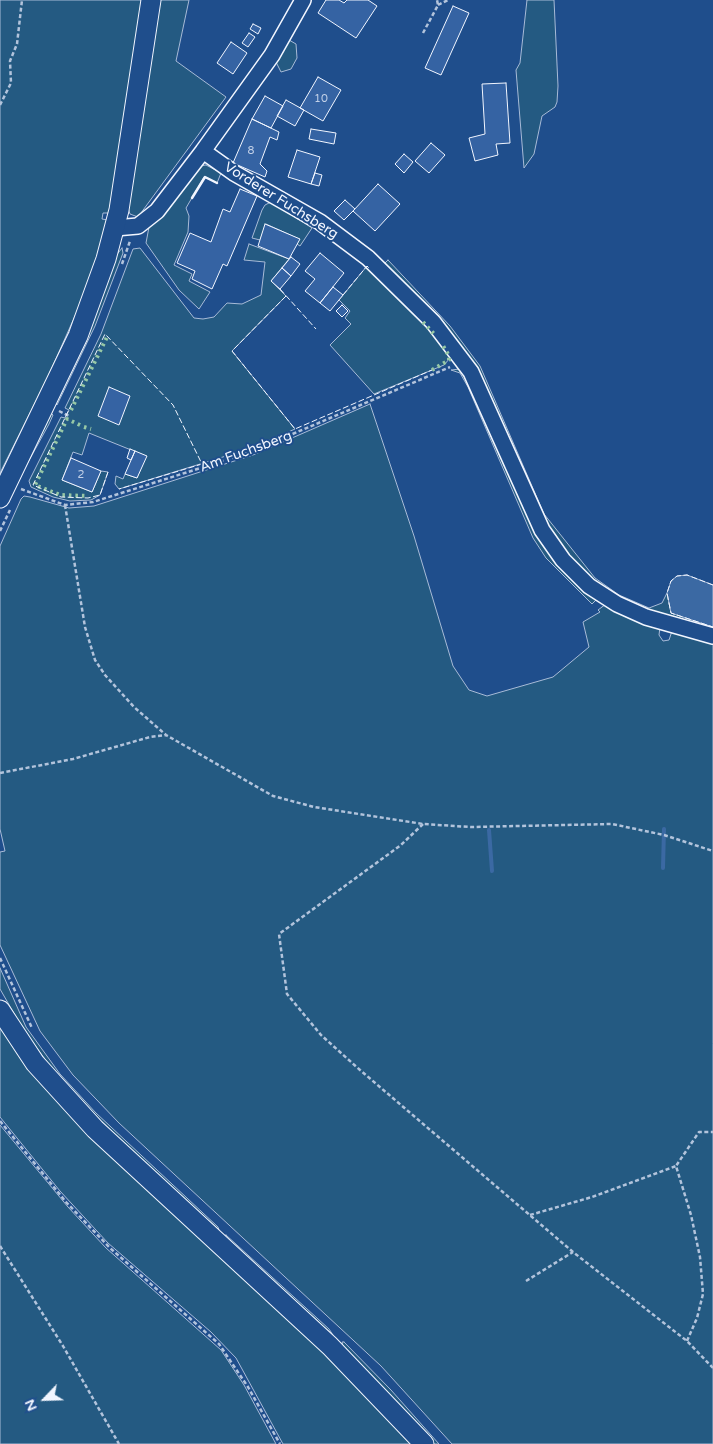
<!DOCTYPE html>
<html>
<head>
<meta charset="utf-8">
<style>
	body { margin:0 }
	#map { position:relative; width:713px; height:1444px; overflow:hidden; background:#1f4e8c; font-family:"Varela Round",sans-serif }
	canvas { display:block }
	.north { position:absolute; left:20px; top:1374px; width:50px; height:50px; -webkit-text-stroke:4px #1f4e8c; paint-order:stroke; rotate:246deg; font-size:14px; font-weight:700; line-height:20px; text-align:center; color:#f2f6ff }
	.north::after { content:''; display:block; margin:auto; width:18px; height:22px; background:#f2f6ff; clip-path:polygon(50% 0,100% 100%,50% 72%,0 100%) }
</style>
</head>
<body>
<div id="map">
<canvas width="713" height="1444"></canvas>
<div class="north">N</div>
</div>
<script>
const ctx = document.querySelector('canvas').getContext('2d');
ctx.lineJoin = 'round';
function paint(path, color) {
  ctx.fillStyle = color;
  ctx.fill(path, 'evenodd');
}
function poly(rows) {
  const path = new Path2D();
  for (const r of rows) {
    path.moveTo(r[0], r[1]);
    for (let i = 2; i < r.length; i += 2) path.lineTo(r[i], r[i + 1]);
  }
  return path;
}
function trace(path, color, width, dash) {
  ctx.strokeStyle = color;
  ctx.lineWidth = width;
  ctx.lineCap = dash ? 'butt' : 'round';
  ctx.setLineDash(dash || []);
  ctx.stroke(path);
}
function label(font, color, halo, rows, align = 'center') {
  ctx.font = font + ' "Varela Round",sans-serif';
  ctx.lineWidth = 4;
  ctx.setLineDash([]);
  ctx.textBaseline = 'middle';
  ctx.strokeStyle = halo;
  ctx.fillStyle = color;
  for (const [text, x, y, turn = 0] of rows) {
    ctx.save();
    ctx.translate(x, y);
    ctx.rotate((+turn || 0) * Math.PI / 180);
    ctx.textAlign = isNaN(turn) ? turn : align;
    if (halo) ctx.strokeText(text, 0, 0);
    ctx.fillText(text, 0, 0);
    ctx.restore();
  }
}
const green = poly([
	[0,0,144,0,109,213,103,213,102,219,108,220,108,224,83,298,46,381,0,473,0,0],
	[160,0,189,0,176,61,226,97,138,217,130,214,128,208,160,0],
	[527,0,554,0,558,86,557,102,555,107,542,116,534,154,524,168,516,70,520,63,527,0],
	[289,40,296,44,297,58,291,69,281,72,276,62,289,40],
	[206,165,221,173,217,183,204,177,186,208,189,216,188,232,174,265,192,274,189,281,210,292,199,309,179,290,146,243,149,227,166,212,184,183,200,166,206,165],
	[271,202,312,228,300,246,297,244,299,239,266,224,260,240,252,238,262,210,265,205,271,202],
	[249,244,289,259,271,281,286,296,232,351,295,429,252,448,119,489,115,484,116,476,123,479,125,474,137,478,146,456,89,433,82,455,73,452,62,480,92,492,101,471,108,472,100,495,91,500,70,501,53,497,31,487,29,481,61,417,65,418,69,410,65,408,101,334,133,249,140,248,194,318,203,319,214,317,227,303,242,304,261,295,265,262,244,260,249,244],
	[122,248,123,253,95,326,57,405,55,403,88,331,115,257,122,248],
	[388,260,450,326,480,366,544,514,595,578,619,595,649,608,662,603,667,593,671,613,713,627,713,632,678,624,609,595,553,539,479,377,481,374,470,358,468,359,384,264,388,260],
	[367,266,418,315,443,346,450,358,444,365,374,394,330,345,351,324,345,318,350,311,339,300,367,266],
	[460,369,464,371,503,460,597,599,592,604,546,558,533,538,468,387,460,373,451,370,460,369],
	[370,404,414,536,453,666,469,690,487,696,553,677,589,647,583,622,600,612,598,610,606,604,660,627,659,635,663,641,669,640,672,631,713,643,713,1444,452,1444,381,1366,119,1123,73,1075,40,1031,0,945,0,852,5,851,0,829,0,546,21,499,24,496,30,497,69,508,94,506,253,455,370,404],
	[51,413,53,415,49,424,20,477,51,413],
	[0,968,26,1027,60,1074,96,1113,218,1227,219,1230,123,1143,58,1077,23,1029,0,989,0,968],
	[0,1025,332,1357,413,1444,283,1444,236,1358,211,1332,108,1243,60,1191,0,1117,0,1025],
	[0,1125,68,1207,106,1248,221,1350,244,1385,276,1444,0,1444,0,1125],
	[226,1235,329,1329,333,1335,224,1236,226,1235],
	[344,1342,391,1390,439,1444,434,1444,343,1346,342,1342,344,1342]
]);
const water = poly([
	[687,575,713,585,713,627,671,613,667,593,671,581,677,576,687,575]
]);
const stream = poly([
	[489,830,492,871],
	[663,868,664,829]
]);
const building = poly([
	[326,0,339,0,344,3,347,0,368,0,377,6,356,38,318,13,326,0],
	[453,6,469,13,441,75,425,68,453,6],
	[253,24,261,28,258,34,250,29,253,24],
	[249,33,255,37,248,47,242,43,249,33],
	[231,42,247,53,233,74,217,63,231,42],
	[318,77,341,90,323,121,300,108,318,77],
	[506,83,510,143,496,144,498,155,475,161,469,138,485,134,482,84,506,83],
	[265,96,283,106,271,128,252,119,265,96],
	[286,100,304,110,295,126,277,116,286,100],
	[252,119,279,132,277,140,270,137,260,164,267,171,265,177,233,163,252,119],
	[311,129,336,133,334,144,309,139,311,129],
	[431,143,445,155,429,173,415,161,431,143],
	[297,150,320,157,311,184,288,177,297,150],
	[404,154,413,162,404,173,395,164,404,154],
	[315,173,322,175,319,186,311,184,315,173],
	[378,184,400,204,375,231,353,211,378,184],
	[240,189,257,196,227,266,223,264,212,289,192,279,195,271,177,263,190,233,211,242,223,209,230,212,240,189],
	[345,200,355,209,344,220,334,211,345,200],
	[265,224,300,239,289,259,258,246,265,224],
	[320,253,344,273,320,303,305,291,315,279,305,271,320,253],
	[291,257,300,264,291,276,282,268,291,257],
	[282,268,291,276,280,289,271,281,282,268],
	[333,287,343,295,330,311,320,303,333,287],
	[342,305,348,311,342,317,336,311,342,305],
	[109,387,130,396,119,425,98,416,109,387],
	[130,449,135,451,131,460,127,458,130,449],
	[135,451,147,456,137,478,125,474,135,451],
	[71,458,101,471,92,492,62,480,71,458]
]);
const path = poly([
	[438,5,448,0],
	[423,33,438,5,437,0],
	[0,105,11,83,10,61,17,44,22,0],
	[122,264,130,241],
	[59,411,69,416],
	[21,489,65,505,93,502,248,453,450,367],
	[65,505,85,627,95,660,105,675,134,707,166,735,273,796,314,807,423,824,471,827,612,824,664,835,713,851],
	[0,531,10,510],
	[0,773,73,759,150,737,166,735],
	[423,824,401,845,279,934,287,994,321,1035,360,1070,573,1252,687,1341,713,1368],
	[0,958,32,1028],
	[0,1121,66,1202,110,1248,219,1344,248,1387,280,1444],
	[530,1215,592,1197,676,1166],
	[0,1246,63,1346,119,1444],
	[526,1281,573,1252],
	[687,1341,697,1318,703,1294,700,1257,691,1215,676,1166,699,1132,713,1132]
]);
const minor = poly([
	[203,151,234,173,320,222,368,258,433,322,471,372,542,530,563,560,589,586,617,604,646,617,713,636],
	[115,228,138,226,157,211,203,151,272,55,303,0]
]);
const major = poly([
	[0,498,78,336,106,259,119,210,151,0],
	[0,1010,35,1063,95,1129,330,1346,424,1444]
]);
const hedge = poly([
	[423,322,435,335],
	[432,370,449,360,449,356,442,344],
	[71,410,107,337],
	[80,425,67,419,35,485,60,495,88,496],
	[84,427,91,429]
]);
const fence = poly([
	[280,289,316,329],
	[343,295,367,266,369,268],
	[286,296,232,351,295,429,432,370],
	[108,472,100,495,88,498,61,497,33,485,105,334,173,405,202,464,119,489],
	[713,585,687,575,677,576,671,581,667,593,671,613,713,627]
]);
const wall = poly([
	[192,198,205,177,217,183]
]);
const numberNames = [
	["10",321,99],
	["8",251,151],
	["2",81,475]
];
const streetNames = [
	["Vorderer Fuchsberg",281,201,32],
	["Am Fuchsberg",246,452,-20]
];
paint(green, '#245a82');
trace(green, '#a8bbd7', 1);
paint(water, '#3b69a3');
trace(water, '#a8bbd7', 1);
trace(stream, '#3b69a3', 4);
paint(building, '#3563a3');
trace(building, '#f2f6ff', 1);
trace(minor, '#f2f6ff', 18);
trace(major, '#f2f6ff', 21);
trace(path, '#b3c4dc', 2.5, [4, 2.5]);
trace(minor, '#1f4e8c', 15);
trace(major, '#1f4e8c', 19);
trace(hedge, '#97c8a6', 4, [2.5, 4]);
trace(fence, '#f2f6ff', 1, [6, 2.5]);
trace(wall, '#f2f6ff', 2.5);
label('11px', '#c3d1e8', null, numberNames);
label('14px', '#f2f6ff', '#1f4e8c', streetNames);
</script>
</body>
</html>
